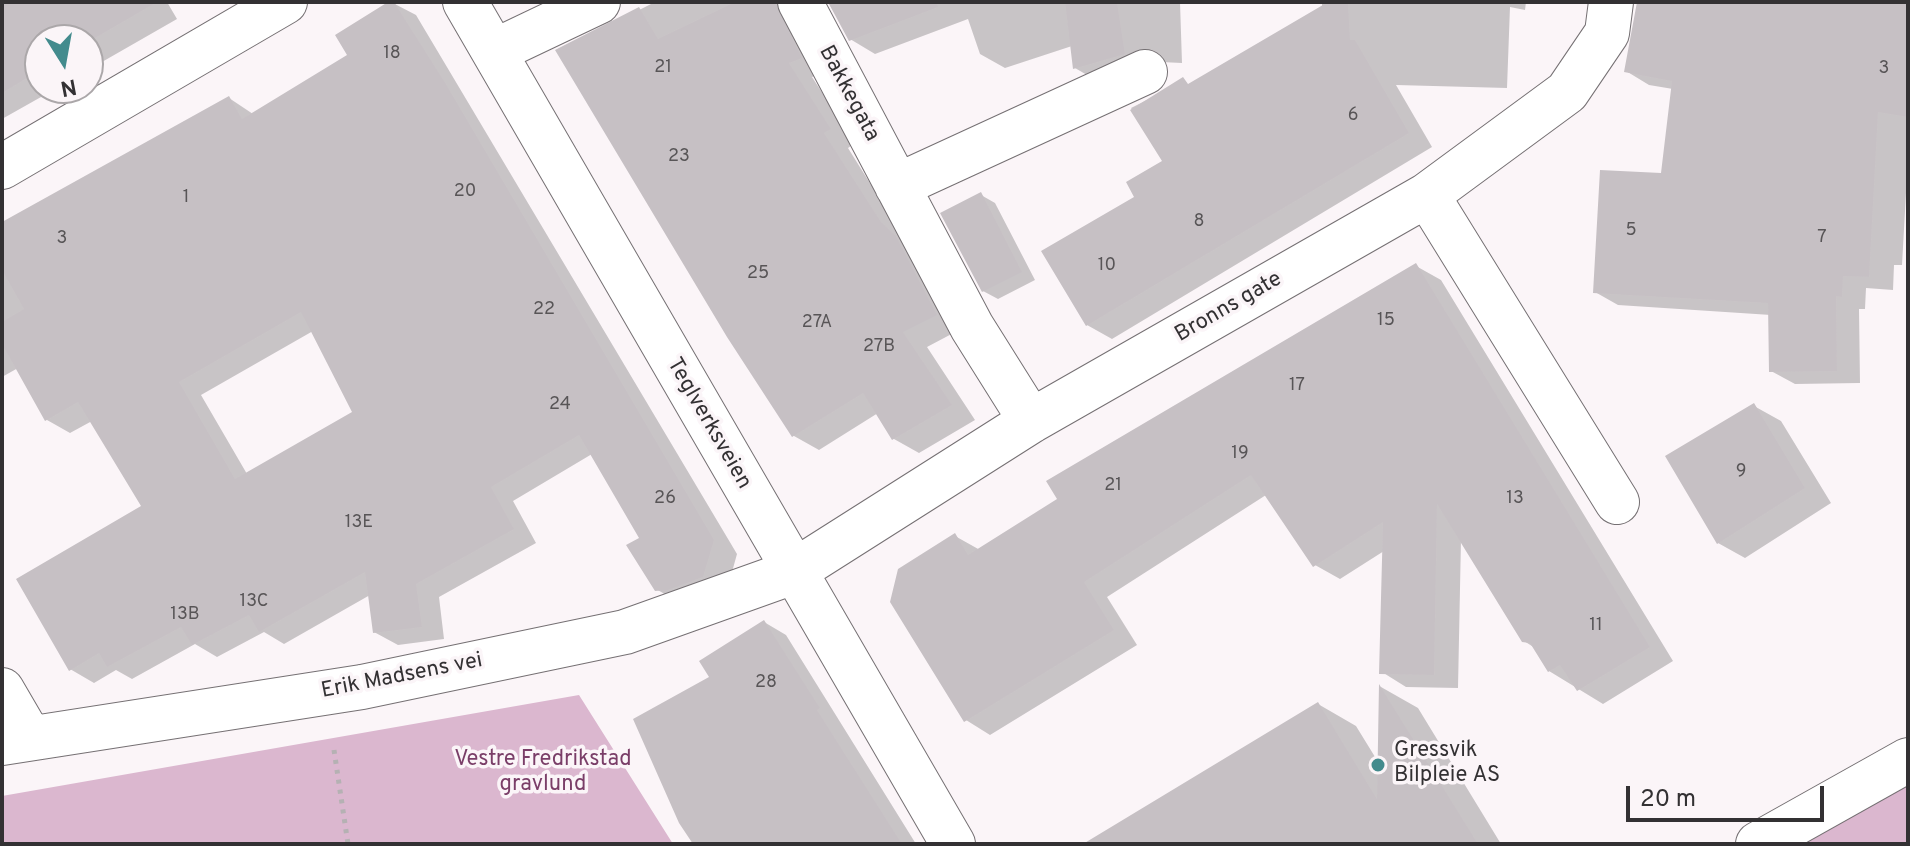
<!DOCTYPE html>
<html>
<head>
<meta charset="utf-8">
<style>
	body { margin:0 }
	#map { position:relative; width:1910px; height:846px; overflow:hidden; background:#fbf5f8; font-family:Overpass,sans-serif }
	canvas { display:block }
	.frame { position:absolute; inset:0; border:4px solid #333133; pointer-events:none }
	.north { position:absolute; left:24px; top:24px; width:80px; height:80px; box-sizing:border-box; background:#fbf5f8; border:2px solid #aba7a9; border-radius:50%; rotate:169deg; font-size:22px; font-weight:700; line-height:32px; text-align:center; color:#333133 }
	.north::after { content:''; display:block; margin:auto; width:28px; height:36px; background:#438b8d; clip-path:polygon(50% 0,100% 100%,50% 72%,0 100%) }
	.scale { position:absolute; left:1626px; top:786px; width:198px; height:36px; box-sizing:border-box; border:4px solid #333133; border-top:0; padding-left:10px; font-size:24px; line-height:28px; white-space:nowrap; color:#333133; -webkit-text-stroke:6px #fbf5f8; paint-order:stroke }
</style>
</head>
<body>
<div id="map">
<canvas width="1910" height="846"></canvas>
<div class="frame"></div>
<div class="north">N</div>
<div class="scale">20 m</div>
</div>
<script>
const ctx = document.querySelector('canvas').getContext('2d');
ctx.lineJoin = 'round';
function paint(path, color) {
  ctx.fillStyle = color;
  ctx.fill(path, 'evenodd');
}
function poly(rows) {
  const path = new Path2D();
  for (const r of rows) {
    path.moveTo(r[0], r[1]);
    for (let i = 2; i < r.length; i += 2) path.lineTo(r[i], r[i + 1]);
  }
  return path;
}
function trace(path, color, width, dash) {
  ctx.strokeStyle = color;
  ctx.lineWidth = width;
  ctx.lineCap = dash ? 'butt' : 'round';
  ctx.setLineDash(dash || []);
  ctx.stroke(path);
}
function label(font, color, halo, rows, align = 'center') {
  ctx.font = font + ' Overpass,sans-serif';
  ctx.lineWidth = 7;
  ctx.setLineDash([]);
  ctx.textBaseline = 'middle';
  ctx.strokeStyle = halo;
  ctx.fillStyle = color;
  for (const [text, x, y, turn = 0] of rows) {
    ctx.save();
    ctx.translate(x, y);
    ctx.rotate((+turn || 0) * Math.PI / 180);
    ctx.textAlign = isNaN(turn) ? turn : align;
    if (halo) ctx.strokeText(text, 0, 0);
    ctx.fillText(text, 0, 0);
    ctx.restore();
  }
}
const green = poly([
	[579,695,673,844,2,844,2,796],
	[1908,760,1908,844,1758,844]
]);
const shadow = poly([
	[2,2,167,2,177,19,88,70,88,40,40,40,40,88,57,88,2,119],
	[391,2,416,15,737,554,727,590,680,603,656,589,642,538,592,454,513,501,536,543,439,597,444,639,398,645,374,632,370,595,284,644,264,632,217,657,195,644,132,679,116,670,94,683,70,669,143,507,92,421,70,433,47,420,18,368,2,377,2,225,229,98,253,114,350,55],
	[313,331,354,412,247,474,201,395],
	[655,2,805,2,825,72,812,77,855,143,848,148,961,329,927,347,975,420,919,453,894,439,878,413,819,450,794,436,558,51],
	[828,2,1180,2,1182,63,1161,62,1099,82,1075,68,1072,46,1005,68,980,54,968,19,875,54,850,39],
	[1322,2,1526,2,1525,10,1510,7,1507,88,1396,85,1432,147,1112,339,1087,325,1137,197,1164,162,1131,108,1159,94,1167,99,1322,8],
	[1639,2,1857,2,1908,13,1908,157,1902,265,1894,265,1893,290,1866,288,1865,309,1859,309,1860,383,1795,384,1771,371,1771,315,1618,305,1595,292,1662,175,1673,89,1649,85,1626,71],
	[981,195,995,203,1035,280,998,299,983,291],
	[1416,266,1441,280,1673,661,1603,704,1549,671,1535,648,1524,641,1461,539,1458,688,1406,687,1382,672,1384,551,1340,579,1315,565,1266,495,1107,597,1137,645,990,735,966,720,955,536,980,550],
	[1754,406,1781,421,1831,503,1745,558,1718,543],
	[764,622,786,635,916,844,696,844,712,678],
	[1381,687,1418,708,1501,844,1130,844,1318,704,1356,726,1380,765]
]);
const building = poly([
	[2,2,157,2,88,42,40,40,40,70,2,93],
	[388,2,394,2,444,81,714,540,703,577,668,590,655,591,626,545,639,538,579,435,491,487,514,529,416,584,422,627,373,633,365,572,259,632,249,615,192,645,181,627,107,667,99,653,69,671,16,579,141,506,78,402,45,421,2,344,2,322,24,309,2,270,2,222,229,96,242,119,347,55,335,35],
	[301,312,352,412,235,479,179,382],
	[735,2,775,2,802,58,789,63,831,129,824,133,881,222,896,236,937,315,903,332,952,405,892,440,863,393,792,437,727,337,555,50,639,7,658,39],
	[828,2,937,2,938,7,849,41],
	[1065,2,1117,2,1125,54,1073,69],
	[1328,2,1348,2,1350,40,1355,40,1409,133,1086,326,1041,251,1134,197,1126,182,1162,161,1130,110,1183,77,1188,84],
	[1637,2,1908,2,1908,117,1878,112,1869,277,1843,276,1842,297,1836,296,1837,371,1769,372,1768,303,1593,293,1600,170,1661,173,1672,81,1624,72],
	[981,192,1022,272,982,292,940,213],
	[1416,263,1650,647,1577,691,1560,665,1548,672,1530,643,1522,642,1437,504,1434,675,1379,674,1383,522,1313,567,1251,475,1084,582,1114,630,964,722,890,602,898,569,955,533,968,555,1057,499,1046,481],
	[1754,403,1805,488,1717,544,1665,456],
	[764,620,820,708,817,710,902,844,693,844,679,823,633,719,709,677,699,661],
	[1379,684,1478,844,1083,844,1318,702,1377,799]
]);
const path = poly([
	[334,750,348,844]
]);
const minor = poly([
	[465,2,953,844],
	[800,2,972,327,1031,421],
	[495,51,598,2],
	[2,167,285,2],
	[897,186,1145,72],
	[1427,195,1617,502],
	[2,690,30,738],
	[2,743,362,687,625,632,793,572,1031,421,1427,195,1567,92,1607,33,1611,2],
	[1758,844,1908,760]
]);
const markers = [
	[1378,765,8,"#438b8d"]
];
const numberNames = [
	["18",392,54],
	["21",663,68],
	["3",1884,69],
	["6",1353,116],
	["23",679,157],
	["20",465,192],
	["1",186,198],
	["8",1199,222],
	["5",1631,231],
	["7",1822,238],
	["3",62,239],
	["10",1107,266],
	["25",758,274],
	["22",544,310],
	["15",1386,321],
	["27A",817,323],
	["27B",879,347],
	["17",1297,386],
	["24",560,405],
	["19",1240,454],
	["9",1741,472],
	["21",1113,486],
	["26",665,499],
	["13",1515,499],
	["13E",359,523],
	["13C",254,602],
	["13B",185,615],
	["11",1596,626],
	["28",766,683]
];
const streetNames = [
	["Bakkegata",848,94,62],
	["Bronns gate",1229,308,-30],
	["Teglverksveien",708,424,60],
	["Erik Madsens vei",402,677,-11]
];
const poiNames = [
	["Gressvik",1394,752],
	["Bilpleie AS",1394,777]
];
const parkNames = [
	["Vestre Fredrikstad",543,761],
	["gravlund",543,786]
];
paint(green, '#dbb7cf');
paint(shadow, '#0003');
paint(building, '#c6c0c4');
trace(minor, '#757073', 46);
trace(path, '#b5b1b3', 5, [4, 6]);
trace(minor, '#fff', 44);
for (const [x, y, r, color] of markers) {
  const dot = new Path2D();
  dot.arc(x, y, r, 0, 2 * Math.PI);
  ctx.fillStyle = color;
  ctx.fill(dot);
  trace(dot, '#fbf5f8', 3);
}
label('18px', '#585557', null, numberNames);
label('22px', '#333133', '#fbf5f8', streetNames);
label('22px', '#333133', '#fbf5f8', poiNames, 'left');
label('22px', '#7a3e68', '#fbf5f8', parkNames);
</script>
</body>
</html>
